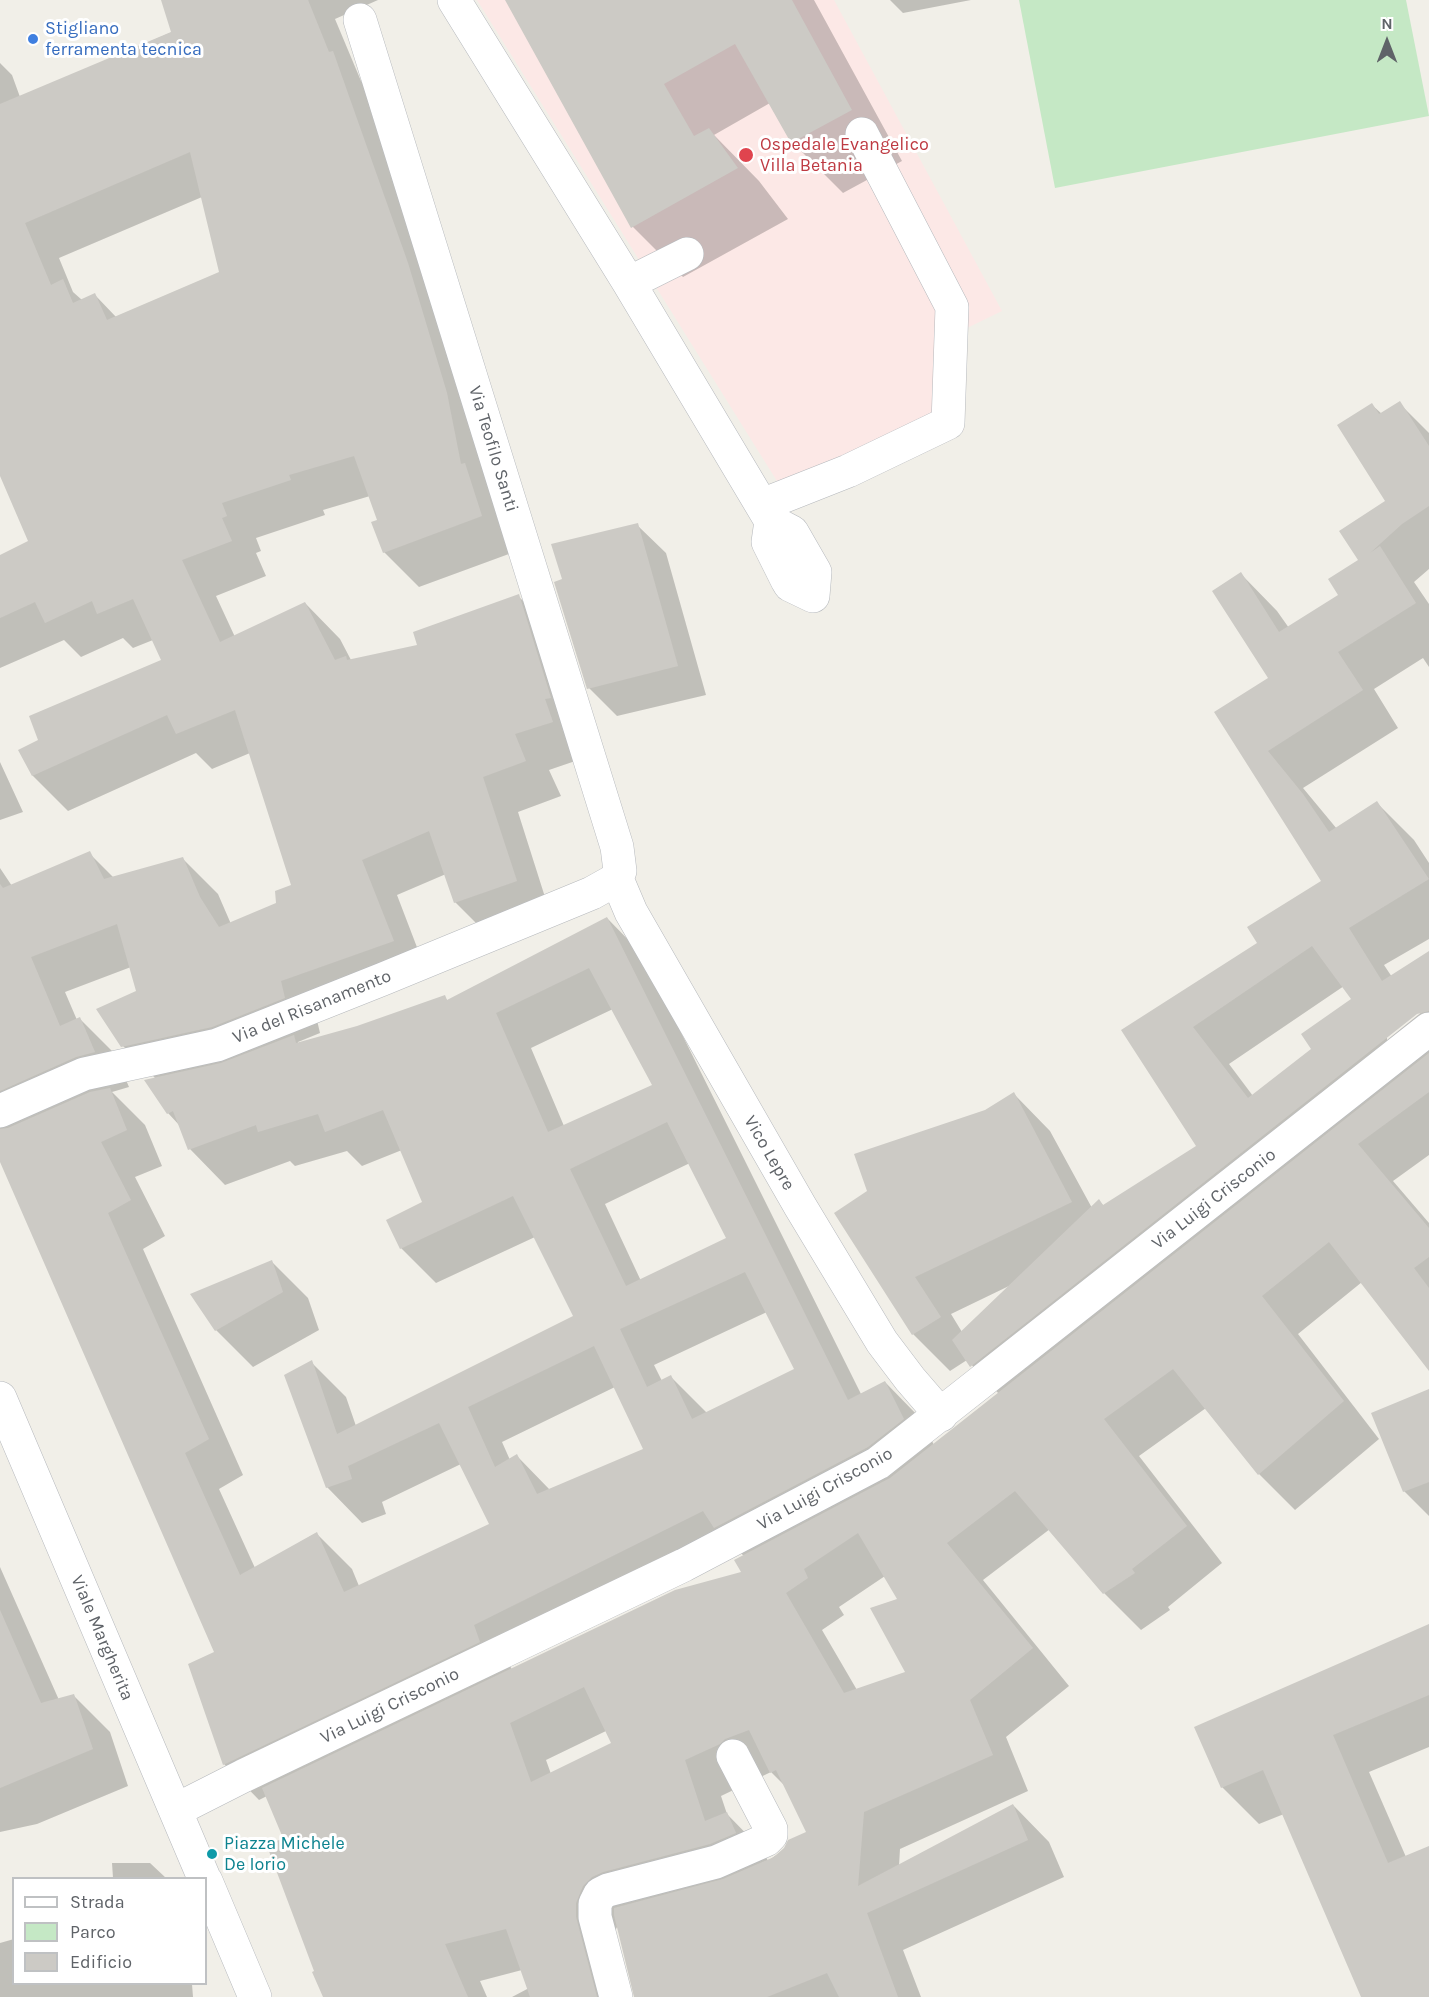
<!DOCTYPE html>
<html>
<head>
<meta charset="utf-8">
<style>
	body { margin:0 }
	#map { position:relative; width:1429px; height:1997px; overflow:hidden; background:#f1efe8; font-family:Karla,sans-serif }
	canvas { display:block }
	.legend { position:absolute; left:12px; top:1877px; width:195px; height:108px; box-sizing:border-box; background:#fff; border:2px solid #bfc1c3; margin:0; padding:8px 10px; list-style:none; font-size:18px; color:#5f6368 }
	.legend li { display:flex; align-items:center; gap:12px; height:30px }
	.legend b { width:30px; border:2px solid #bfc1c3 }
	.north { position:absolute; left:1357px; top:12px; width:60px; height:60px; -webkit-text-stroke:4px #fff; paint-order:stroke; rotate:0deg; font-size:16px; font-weight:700; line-height:24px; text-align:center; color:#5f6368 }
	.north::after { content:''; display:block; margin:auto; width:21px; height:27px; background:#5f6368; clip-path:polygon(50% 0,100% 100%,50% 72%,0 100%) }
</style>
</head>
<body>
<div id="map">
<canvas width="1429" height="1997"></canvas>
<ul class="legend">
<li><b style="height:8px;background:#fff"></b>Strada</li>
<li><b style="height:16px;background:#c5e8c5"></b>Parco</li>
<li><b style="height:16px;background:#cccac5"></b>Edificio</li>
</ul>
<div class="north">N</div>
</div>
<script>
const ctx = document.querySelector('canvas').getContext('2d');
ctx.lineJoin = 'round';
function paint(path, color) {
  ctx.fillStyle = color;
  ctx.fill(path, 'evenodd');
}
function poly(rows) {
  const path = new Path2D();
  for (const r of rows) {
    path.moveTo(r[0], r[1]);
    for (let i = 2; i < r.length; i += 2) path.lineTo(r[i], r[i + 1]);
  }
  return path;
}
function trace(path, color, width, dash) {
  ctx.strokeStyle = color;
  ctx.lineWidth = width;
  ctx.lineCap = dash ? 'butt' : 'round';
  ctx.setLineDash(dash || []);
  ctx.stroke(path);
}
function label(font, color, halo, rows, align = 'center') {
  ctx.font = font + ' Karla,sans-serif';
  ctx.lineWidth = 6;
  ctx.setLineDash([]);
  ctx.textBaseline = 'middle';
  ctx.strokeStyle = halo;
  ctx.fillStyle = color;
  for (const [text, x, y, turn = 0] of rows) {
    ctx.save();
    ctx.translate(x, y);
    ctx.rotate((+turn || 0) * Math.PI / 180);
    ctx.textAlign = isNaN(turn) ? turn : align;
    if (halo) ctx.strokeText(text, 0, 0);
    ctx.fillText(text, 0, 0);
    ctx.restore();
  }
}
const medical = poly([
	[477,0,834,0,1002,311,963,330,964,430,795,510]
]);
const green = poly([
	[1019,0,1406,0,1429,116,1055,188]
]);
const shadow = poly([
	[163,0,378,0,335,19,361,81,368,88,517,551,419,587,384,552,379,521,370,496,323,510,325,515,256,538,261,551,256,553,266,576,216,596,235,637,305,603,340,639,351,660,418,646,518,596,554,631,587,757,549,770,561,796,518,812,551,916,490,937,455,902,446,874,397,895,428,976,316,1016,320,1033,298,1042,298,1044,357,1028,444,997,448,1001,607,918,642,954,861,1394,885,1382,920,1418,934,1445,999,1394,967,1360,950,1371,913,1334,836,1213,1014,1094,1050,1131,1092,1208,1099,1201,1104,1206,1198,1146,1123,1030,1259,944,1323,881,1216,713,1270,678,1241,574,1277,611,1289,628,1340,595,1360,561,1387,501,1372,405,1382,414,1399,403,1429,433,1429,569,1414,582,1429,604,1429,667,1423,658,1374,689,1398,728,1303,788,1337,829,1377,803,1414,840,1429,863,1429,939,1384,965,1392,977,1429,953,1429,1155,1393,1181,1429,1223,1429,1369,1362,1282,1298,1334,1379,1439,1295,1510,1259,1474,1206,1408,1139,1456,1222,1563,1168,1607,1170,1610,1141,1630,1104,1593,1050,1529,983,1580,1069,1686,1006,1737,1028,1791,900,1849,899,1866,1013,1805,1049,1842,1064,1877,903,1950,921,1997,636,1997,618,1925,614,1933,623,1997,512,1997,529,1988,522,1970,480,1981,487,1997,324,1997,316,1972,285,1838,267,1796,259,1800,224,1764,216,1653,0,1158,0,868,12,886,89,853,114,878,183,859,218,894,231,924,278,904,293,886,250,753,212,769,196,753,68,811,33,776,20,750,40,741,163,661,153,640,133,648,123,638,81,657,64,640,0,668,0,557,30,542,0,473,0,63,12,75,20,97,172,32],
	[202,197,221,273,117,318,95,295,82,300,73,292,59,258],
	[131,967,138,992,123,1046,156,1079,168,1113,180,1126,190,1149,225,1185,290,1161,295,1166,347,1151,362,1166,402,1150,424,1202,401,1248,436,1283,535,1237,575,1316,356,1426,346,1397,311,1362,327,1487,362,1523,386,1514,382,1502,461,1464,491,1525,359,1586,352,1569,316,1533,255,1568,219,1489,243,1475,143,1249,165,1236,135,1177,162,1166,145,1125,112,1092,129,1087,115,1054,80,1019,77,1020,65,992],
	[1344,986,1354,1000,1313,1050,1253,1096,1229,1064],
	[613,1009,654,1086,564,1126,531,1048],
	[1422,1009,1423,1011,1387,1040,1387,1036],
	[690,1163,728,1238,641,1281,605,1204],
	[1009,1286,962,1332,951,1314],
	[767,1312,796,1370,707,1413,671,1377,662,1381,654,1365],
	[615,1387,645,1450,550,1490,517,1456,510,1460,502,1442],
	[735,1548,744,1556,744,1573,512,1670,508,1661],
	[885,1576,899,1600,907,1672,857,1690,822,1630,844,1615,839,1607],
	[606,1731,613,1744,551,1774,546,1760],
	[771,1772,787,1788,808,1832,768,1861,763,1851,727,1814,721,1796],
	[506,0,814,0,902,161,843,193,792,142,770,103,714,135,759,181,788,219,683,277,633,227],
	[890,0,971,0,903,13],
	[637,525,666,553,706,695,617,716,589,688,564,580],
	[0,762,23,812,0,820],
	[271,1261,308,1298,319,1330,253,1367,216,1330],
	[1429,1391,1429,1516,1404,1491],
	[0,1567,59,1700,73,1695,110,1732,128,1786,37,1824,0,1832],
	[1429,1625,1429,1747,1369,1772,1406,1857,1429,1847,1429,1997,1363,1997,1284,1814,1259,1824,1222,1787],
	[112,1863,150,1863,166,1878,113,1878],
	[14,1939,14,1984,192,1984,193,1997,0,1997,0,1943]
]);
const building = poly([
	[161,0,308,0,329,52,333,51,408,263,447,393,461,464,465,463,482,516,383,553,371,522,377,520,354,456,289,475,291,480,222,503,227,516,222,518,232,541,182,560,220,642,305,602,335,660,346,656,347,660,417,645,413,632,519,594,551,698,545,699,553,722,515,734,526,761,483,777,517,881,454,903,429,831,362,860,394,941,281,981,285,998,212,1027,121,1047,96,1009,136,991,117,924,31,957,60,1026,80,1017,95,1052,76,1057,0,1091,0,884,3,888,90,851,104,879,183,857,200,897,219,927,276,903,275,891,291,885,235,710,176,734,167,715,32,776,18,750,38,740,29,716,161,660,133,599,97,614,92,601,45,623,35,602,0,618,0,555,28,541,0,476,0,104,171,32],
	[190,152,219,272,107,320,95,293,73,303,63,279,51,285,25,223],
	[505,0,792,0,852,110,791,143,735,44,664,84,694,136,709,128,738,168,631,228],
	[1400,401,1429,446,1429,506,1402,524,1370,553,1380,546,1416,603,1338,652,1363,690,1268,751,1303,794,1329,832,1377,801,1429,879,1349,928,1382,981,1429,951,1429,1011,1417,1014,970,1367,952,1340,1099,1199,1103,1205,1196,1146,1121,1030,1257,943,1247,927,1321,881,1214,712,1268,678,1212,591,1241,572,1279,632,1338,595,1328,579,1358,560,1339,531,1385,501,1337,425,1372,403,1379,414],
	[1312,946,1351,999,1301,1034,1311,1049,1248,1098,1193,1027],
	[638,523,678,666,587,689,554,582,562,579,551,544],
	[607,917,848,1400,885,1381,904,1419,868,1447,714,1528,703,1511,474,1625,480,1642,223,1765,188,1664,214,1652,0,1162,0,1129,8,1128,90,1092,110,1088,127,1130,101,1142,131,1200,108,1213,209,1439,185,1453,240,1575,317,1532,344,1592,489,1524,439,1423,348,1466,352,1479,326,1488,284,1375,312,1360,337,1434,573,1316,513,1196,400,1249,386,1220,422,1202,383,1110,325,1132,318,1114,258,1132,256,1125,188,1150,173,1111,167,1114,144,1080,221,1063,294,1035,296,1043,357,1026,445,995,447,1000],
	[589,968,652,1085,548,1132,496,1013],
	[667,1122,726,1238,626,1286,570,1169],
	[745,1272,794,1369,692,1419,671,1375,647,1387,620,1329],
	[594,1346,643,1449,537,1494,517,1454,495,1467,468,1407],
	[1429,1053,1429,1092,1358,1144,1429,1228,1429,1257,1414,1268,1429,1288,1429,1371,1329,1242,1262,1296,1344,1401,1258,1475,1173,1369,1104,1419,1187,1526,1132,1569,1135,1573,1103,1594,1015,1491,947,1543,1033,1648,970,1700,993,1755,864,1812,858,1886,1013,1804,1028,1840,867,1913,898,1997,839,1997,827,1973,767,1997,634,1997,614,1915,614,1908,723,1879,774,1857,784,1848,788,1840,806,1832,776,1770,770,1773,749,1730,725,1739,720,1744,685,1760,705,1821,727,1812,736,1833,710,1844,603,1872,592,1877,583,1886,576,1903,576,1917,597,1997,530,1997,506,1929,445,1944,468,1997,323,1997,312,1972,314,1971,267,1846,283,1838,262,1788,675,1590,741,1572,734,1560,890,1478],
	[858,1533,897,1599,870,1608,905,1672,844,1693,786,1593,808,1578,804,1569],
	[584,1687,611,1743,531,1782,510,1723],
	[1014,1092,1072,1202,915,1277,941,1317,912,1335,834,1213,867,1191,854,1154,985,1110],
	[272,1260,283,1292,215,1331,190,1294],
	[1429,1389,1429,1482,1403,1492,1371,1413],
	[0,1610,41,1703,74,1694,93,1749,0,1788],
	[1429,1624,1429,1695,1333,1735,1388,1863,1429,1846,1429,1997,1361,1997,1263,1770,1221,1788,1194,1727]
]);
const minor = poly([
	[454,0,629,283,771,521,792,532,815,572,813,596,790,585,787,580,768,542,771,521],
	[360,20,617,847,620,871,617,879],
	[629,283,687,254],
	[762,505,848,471,948,423,952,307,862,134],
	[617,879,631,912,800,1206,882,1342,910,1379,941,1415],
	[0,1111,84,1074,217,1045,383,979,592,893,617,879],
	[0,1398,204,1878],
	[176,1810,243,1776,684,1565,878,1463,1429,1029],
	[206,1881,255,1997],
	[616,1997,595,1917,595,1904,600,1894,608,1890,716,1862,766,1840,771,1835,771,1829,733,1756]
]);
const markers = [
	[33,39,6,"#3f7fe0"],
	[746,155,8,"#e0444e"],
	[212,1854,6,"#0f9aa8"]
];
const shopNames = [
	["Stigliano",45,29],
	["ferramenta tecnica",45,50]
];
const healthNames = [
	["Ospedale Evangelico",760,145],
	["Villa Betania",760,166]
];
const streetNames = [
	["Via Teofilo Santi",493,449,73],
	["Via del Risanamento",312,1007,-22],
	["Vico Lepre",769,1153,60],
	["Via Luigi Crisconio",1214,1199,-38],
	["Via Luigi Crisconio",825,1489,-29],
	["Viale Margherita",102,1638,67],
	["Via Luigi Crisconio",390,1706,-26]
];
const cultureNames = [
	["Piazza Michele",224,1844],
	["De Iorio",224,1865]
];
paint(medical, '#fce8e6');
paint(green, '#c5e8c5');
paint(shadow, '#0003');
paint(building, '#cccac5');
trace(minor, '#b5b8bc', 34);
trace(minor, '#fff', 33);
for (const [x, y, r, color] of markers) {
  const dot = new Path2D();
  dot.arc(x, y, r, 0, 2 * Math.PI);
  ctx.fillStyle = color;
  ctx.fill(dot);
  trace(dot, '#fff', 2);
}
label('18px', '#366cbe', '#fff', shopNames, 'left');
label('18px', '#be3a42', '#fff', healthNames, 'left');
label('18px', '#5f6368', '#fff', streetNames);
label('18px', '#0d838f', '#fff', cultureNames, 'left');
</script>
</body>
</html>
